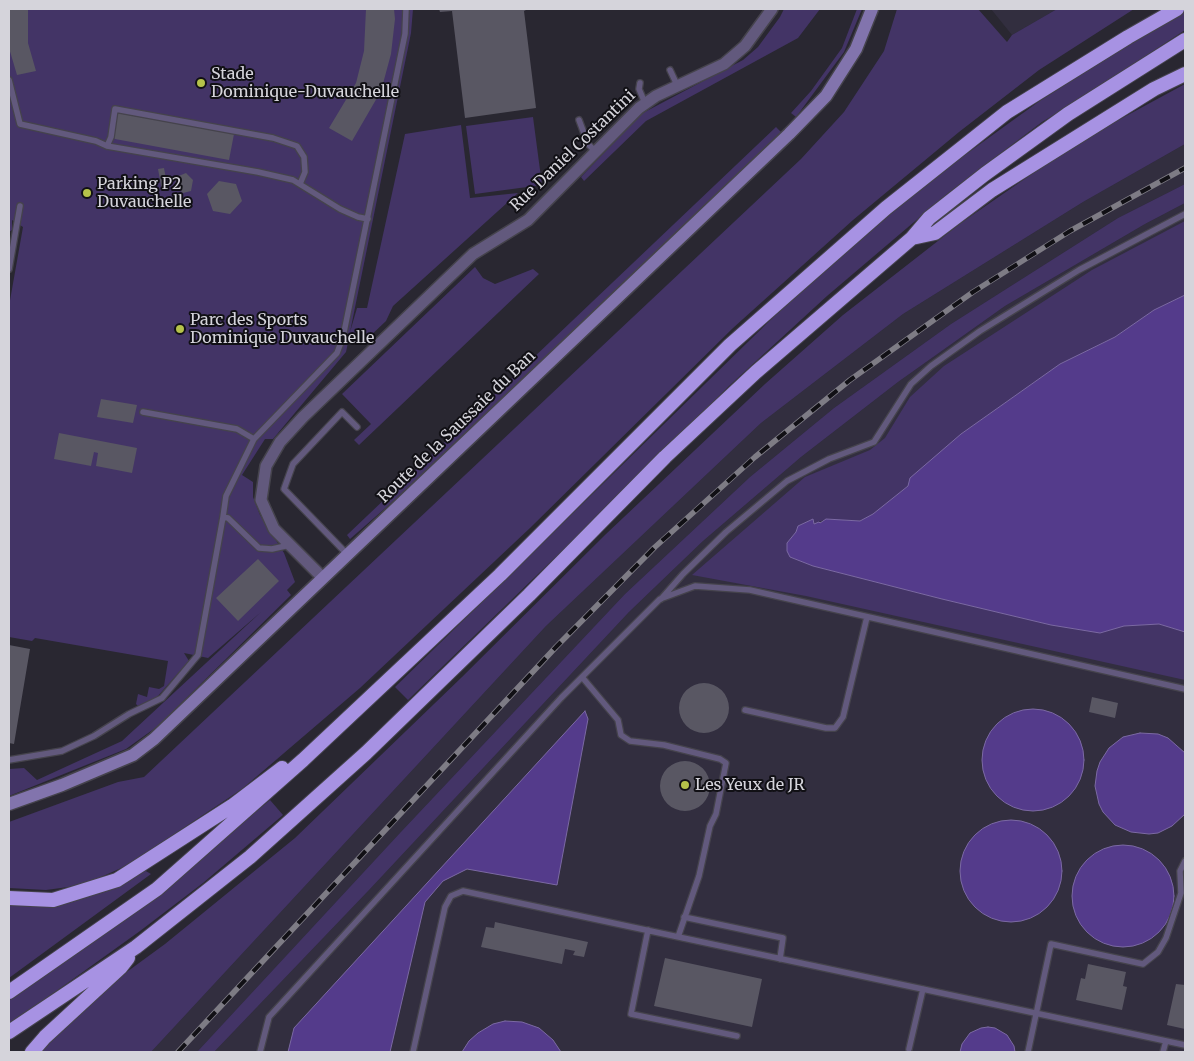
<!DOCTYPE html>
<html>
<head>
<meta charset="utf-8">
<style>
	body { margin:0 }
	#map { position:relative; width:1194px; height:1061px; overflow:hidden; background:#292731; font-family:Merriweather,serif }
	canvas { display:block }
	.frame { position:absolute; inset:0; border:10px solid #d5d4db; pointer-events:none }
</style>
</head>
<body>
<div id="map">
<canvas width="1194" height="1061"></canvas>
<div class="frame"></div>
</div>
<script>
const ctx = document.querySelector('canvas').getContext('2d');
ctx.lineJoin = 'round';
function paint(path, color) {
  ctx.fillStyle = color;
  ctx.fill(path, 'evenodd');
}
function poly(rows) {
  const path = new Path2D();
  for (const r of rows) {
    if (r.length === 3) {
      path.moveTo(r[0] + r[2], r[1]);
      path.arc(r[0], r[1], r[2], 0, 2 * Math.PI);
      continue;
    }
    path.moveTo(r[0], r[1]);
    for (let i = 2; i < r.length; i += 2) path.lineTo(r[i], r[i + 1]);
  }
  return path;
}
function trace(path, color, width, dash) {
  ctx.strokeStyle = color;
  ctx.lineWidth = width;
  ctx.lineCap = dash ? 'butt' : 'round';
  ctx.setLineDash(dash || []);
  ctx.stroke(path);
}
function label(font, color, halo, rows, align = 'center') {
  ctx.font = font + ' Merriweather,serif';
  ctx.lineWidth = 4;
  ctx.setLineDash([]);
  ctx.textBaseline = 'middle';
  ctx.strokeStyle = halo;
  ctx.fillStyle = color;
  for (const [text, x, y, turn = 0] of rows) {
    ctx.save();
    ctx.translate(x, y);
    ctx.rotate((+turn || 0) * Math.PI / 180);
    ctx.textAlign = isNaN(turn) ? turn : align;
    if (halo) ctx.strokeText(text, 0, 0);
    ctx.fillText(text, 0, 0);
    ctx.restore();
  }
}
const built = poly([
	[991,9,1057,9,1012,35],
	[1185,144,1185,184,1118,218,951,324,834,408,750,477,625,594,399,834,197,1052,151,1052,546,626,761,423,903,314,1083,202],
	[1185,203,1185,1052,214,1052,370,889,629,612,703,541,801,457,898,382,1005,306,1145,224]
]);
const green = poly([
	[9,9,413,9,411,33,350,332,357,308,367,308,405,134,461,125,470,198,518,193,393,306,386,321,366,340,350,333,346,352,273,439,265,439,242,475,253,482,253,497,260,515,284,553,295,582,287,590,291,595,158,726,126,749,9,796,9,769,24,768,37,780,122,741,261,612,208,658,184,653,189,661,157,697,138,706,136,704,138,694,147,697,149,687,159,689,164,686,168,661,35,638,32,641,9,637,9,306,23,227,12,220,12,230,9,232],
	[784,9,820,9,798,38,646,121,584,181,581,177,641,114,743,60,758,47,780,17],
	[857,9,862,9,844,52,796,117,791,113,811,91,842,48],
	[897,9,978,9,1007,42,1012,35,1057,9,1134,9,1039,70,959,132,853,220,733,328,530,528,360,688,242,789,128,865,83,885,46,890,9,888,9,822,118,782,144,777,801,159,844,112,884,51],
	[1185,12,1185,30,1092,92,1042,122,947,194,827,296,729,386,660,456,408,700,395,687,796,295,871,229,951,165,1041,100,1155,28],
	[1185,84,1185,144,1083,202,903,314,761,423,546,626,151,1052,40,1052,60,1028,124,974,165,944,295,838,462,677,606,534,765,384,843,315,961,223,1078,142],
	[533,117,542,185,475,194,466,126],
	[776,127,781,132,472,427,398,497,350,539,347,535],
	[1185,184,1185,203,1145,224,1005,306,898,382,801,457,703,541,629,612,370,889,214,1052,197,1052,399,834,625,594,750,477,834,408,951,324,1118,218],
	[1185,221,1185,295,1154,310,1115,337,1060,364,961,434,908,486,873,514,860,521,826,519,814,524,813,519,798,526,796,532,787,543,790,557,813,566,942,599,1051,625,1100,633,1124,626,1159,624,1184,632,1185,632,1185,680,806,596,692,575,805,477,870,450,885,438,910,397,944,366,1092,270],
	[475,267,483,278,495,284,533,269,539,274,359,445,354,440,371,424,342,394],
	[270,800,283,815,203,883,140,931,9,1025,9,1000,48,973,190,865],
	[144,870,151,874,9,978,9,905]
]);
const water = poly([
	[1185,295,1185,632,1159,624,1124,626,1100,633,1051,625,942,599,813,566,790,557,787,551,787,543,796,532,798,526,813,519,814,524,819,522,820,523,826,519,860,521,873,514,908,486,910,478,961,434,1060,364,1115,337,1154,310,1185,295],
	[1033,760,51],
	[585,711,588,719,557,885,467,869,443,881,425,902,390,1052,288,1052,294,1028,585,711],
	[1140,733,1158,734,1168,738,1185,753,1185,814,1172,826,1158,833,1149,834,1131,832,1115,825,1103,812,1099,804,1095,786,1097,771,1100,762,1109,748,1123,737,1140,733],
	[1011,871,51],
	[1123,896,51],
	[505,1021,522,1022,539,1028,553,1040,561,1052,462,1052,469,1041,478,1033,493,1024,505,1021],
	[988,1027,995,1028,1007,1035,1014,1046,1015,1052,960,1052,962,1044,970,1033,981,1028,988,1027]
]);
const building = poly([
	[9,9,28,9,28,43,36,71,17,75,9,48],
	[366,9,394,9,395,19,391,54,381,91,352,141,329,128,356,83,364,51],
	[439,9,528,9,524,11,536,108,465,118,452,11,440,12],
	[117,113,234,134,229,160,115,139,113,137],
	[164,168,168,190,162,191,158,169],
	[186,173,193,180,191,191,183,193,175,186,176,177],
	[219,181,236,184,242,201,230,214,213,211,207,194],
	[101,399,137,405,133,423,97,417],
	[59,433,137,448,132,473,96,466,98,453,94,452,91,466,54,459],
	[258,559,279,581,238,621,216,598],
	[9,645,30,649,14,744,9,743],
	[704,708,25],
	[1092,697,1118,703,1115,718,1089,712],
	[685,786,25],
	[495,922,588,942,584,957,573,955,575,951,565,949,562,964,481,947,486,927,494,928],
	[665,958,762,979,752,1027,654,1006],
	[1088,964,1126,972,1123,986,1127,987,1122,1010,1076,1000,1081,978,1085,979],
	[1176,984,1185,985,1185,1029,1167,1025]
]);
const service = poly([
	[670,70,678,87],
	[9,80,20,124,96,141,107,146,258,172,293,180,340,209,358,217,368,219],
	[640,83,639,89,645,103],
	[579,120,588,144,596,152],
	[107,146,111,137,115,109,273,138,297,146,304,157,305,172,300,184],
	[9,269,20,206],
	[143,412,237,429,254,439],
	[290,545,272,549,259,548,228,518,223,517,226,496,254,439,337,353,343,337,405,34,406,9],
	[347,554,284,489,293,464,342,412,357,427],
	[661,599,683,574,726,532,787,481,829,459,874,442,911,384,931,366,980,331,1079,270,1185,214],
	[582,677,618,720,621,735,630,741,664,745,720,759,726,763,716,814,710,826,699,876,678,937],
	[745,710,826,728,835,728,843,717,867,617],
	[9,760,62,751,94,736,129,714,162,698,198,655,223,517],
	[684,917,783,938,780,959],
	[648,930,631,1014,737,1036],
	[909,1049,923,989],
	[260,1052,269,1017,561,698,660,599,695,586,750,590,1185,689],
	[413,1052,445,907,451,896,463,891,1185,1045],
	[1028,1052,1051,944,1143,964,1158,952,1166,938,1181,893,1180,871,1185,861],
	[1163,1052,1166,1041]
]);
const minor = poly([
	[322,577,274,529,261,500,266,466,280,442,303,417,473,254,528,220,639,108,656,96,724,64,745,46,772,9]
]);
const secondary = poly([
	[9,804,62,785,133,755,154,739,789,134,826,96,856,49,872,9]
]);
const trunk = poly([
	[912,238,935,233,992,190,1154,89,1185,74],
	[9,898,53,900,117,880,232,806,282,768],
	[9,992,157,889,303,760,500,575,730,345,886,208,1007,112,1128,37,1177,9],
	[9,1032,136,947,250,857,366,753,529,595,665,457,756,372,912,238,929,218,985,174,1068,114,1185,40],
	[32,1052,45,1037,121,967,128,958]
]);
const rail = poly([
	[178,1052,556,647,655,547,755,457,850,380,973,292,1070,231,1185,168]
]);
const markers = [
	[201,83,5,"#b5c24a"],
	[87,193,5,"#b5c24a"],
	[180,329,5,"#b5c24a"],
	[685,785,5,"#b5c24a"]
];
const poiNames = [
	["Stade",211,74],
	["Dominique-Duvauchelle",211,92],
	["Parking P2",97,184],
	["Duvauchelle",97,202],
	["Parc des Sports",190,320],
	["Dominique Duvauchelle",190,338],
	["Les Yeux de JR",695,785]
];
const streetNames = [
	["Rue Daniel Costantini",573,151,-44],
	["Route de la Saussaie du Ban",457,427,-44]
];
paint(built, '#322e3f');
paint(green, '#433466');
paint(water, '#543b8b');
trace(water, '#7b69a3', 1);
paint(building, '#595763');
trace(service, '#45434c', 8);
trace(minor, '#45434c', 14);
trace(secondary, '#45434c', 15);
trace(trunk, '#45434c', 16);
trace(service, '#62597d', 5.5);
trace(minor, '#62597d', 11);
trace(secondary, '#8274ad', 12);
trace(trunk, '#a792e3', 14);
trace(rail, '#7e7c85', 5.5);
trace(rail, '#111015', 4, [11]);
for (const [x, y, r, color] of markers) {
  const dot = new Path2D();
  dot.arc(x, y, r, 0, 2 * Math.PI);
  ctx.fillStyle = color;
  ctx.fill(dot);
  trace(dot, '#111015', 2);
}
label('16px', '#d5d4db', '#111015', poiNames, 'left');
label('16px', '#d5d4db', '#111015', streetNames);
</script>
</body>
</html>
